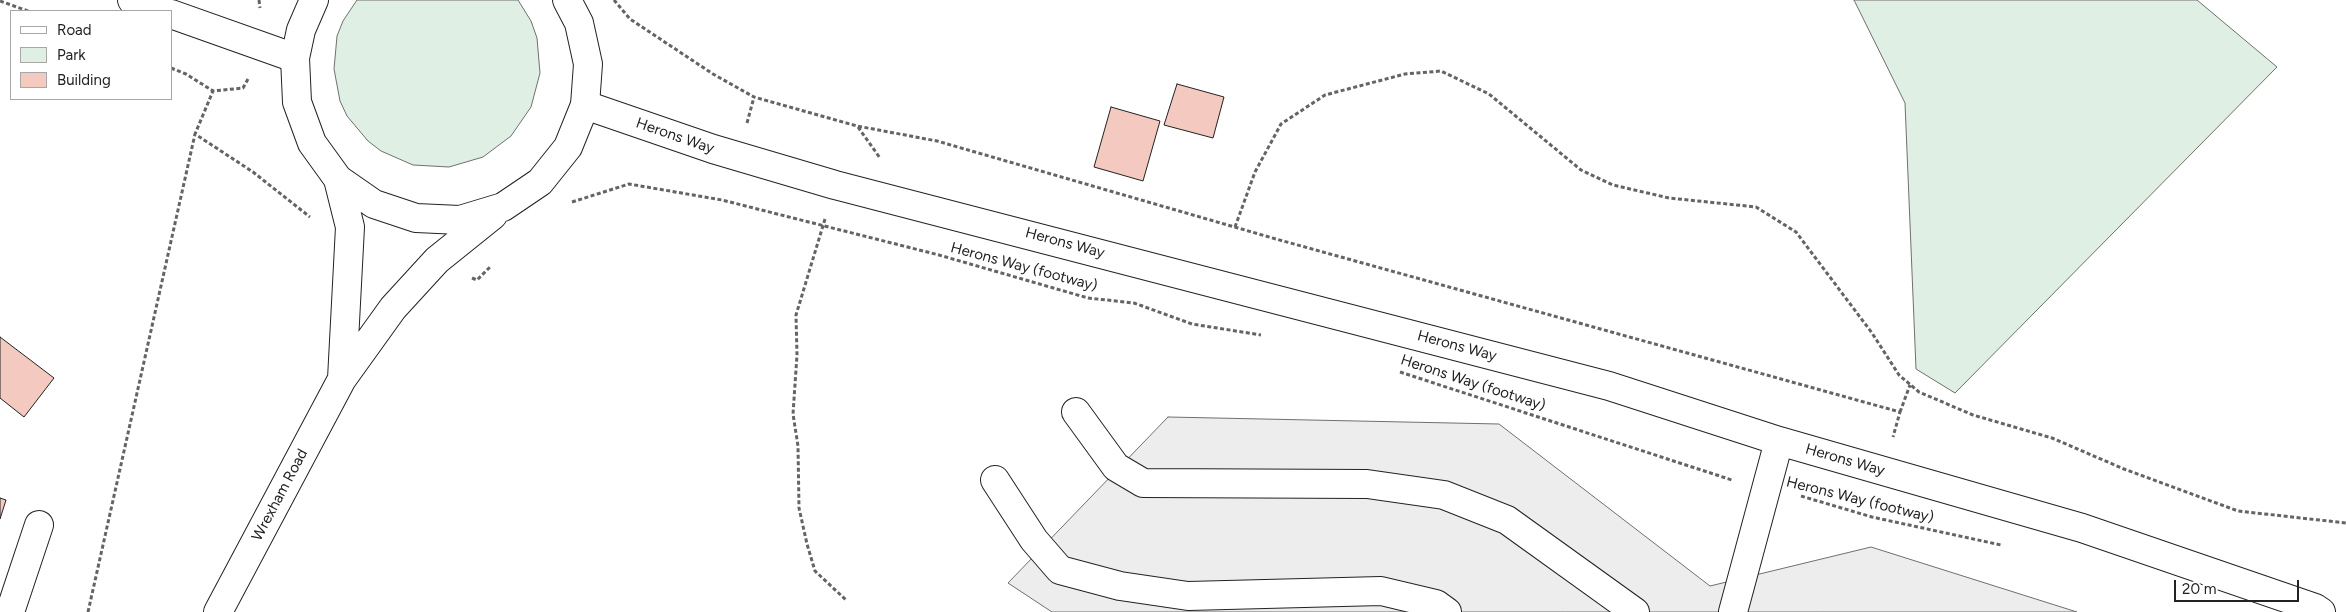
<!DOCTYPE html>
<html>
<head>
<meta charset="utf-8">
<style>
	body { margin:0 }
	#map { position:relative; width:2346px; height:612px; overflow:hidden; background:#fff; font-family:Figtree,sans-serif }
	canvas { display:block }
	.legend { position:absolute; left:10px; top:10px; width:162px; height:90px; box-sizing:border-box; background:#fff; border:1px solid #a7a7a7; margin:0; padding:6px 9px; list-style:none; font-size:15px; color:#222 }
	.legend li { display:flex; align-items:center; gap:10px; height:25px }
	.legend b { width:25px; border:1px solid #a7a7a7 }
	.scale { position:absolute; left:2174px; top:580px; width:125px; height:22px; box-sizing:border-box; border:2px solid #222; border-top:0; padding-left:6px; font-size:15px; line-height:18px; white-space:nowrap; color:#222; -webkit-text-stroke:4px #fff; paint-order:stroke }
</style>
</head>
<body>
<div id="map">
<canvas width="2346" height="612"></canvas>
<ul class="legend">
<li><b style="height:6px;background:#fff"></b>Road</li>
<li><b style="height:14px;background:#e0efe3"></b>Park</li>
<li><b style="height:14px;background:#f3c9c0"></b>Building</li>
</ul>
<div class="scale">20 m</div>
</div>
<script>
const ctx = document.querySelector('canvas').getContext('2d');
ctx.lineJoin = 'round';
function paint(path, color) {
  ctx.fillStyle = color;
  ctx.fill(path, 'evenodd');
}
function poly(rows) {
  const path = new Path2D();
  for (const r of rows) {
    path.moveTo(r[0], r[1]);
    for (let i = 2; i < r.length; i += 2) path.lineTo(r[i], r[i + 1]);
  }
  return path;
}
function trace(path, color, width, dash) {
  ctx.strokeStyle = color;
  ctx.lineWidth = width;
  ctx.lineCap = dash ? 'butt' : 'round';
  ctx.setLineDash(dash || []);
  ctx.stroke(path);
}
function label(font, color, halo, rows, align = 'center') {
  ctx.font = font + ' Figtree,sans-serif';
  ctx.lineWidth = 4;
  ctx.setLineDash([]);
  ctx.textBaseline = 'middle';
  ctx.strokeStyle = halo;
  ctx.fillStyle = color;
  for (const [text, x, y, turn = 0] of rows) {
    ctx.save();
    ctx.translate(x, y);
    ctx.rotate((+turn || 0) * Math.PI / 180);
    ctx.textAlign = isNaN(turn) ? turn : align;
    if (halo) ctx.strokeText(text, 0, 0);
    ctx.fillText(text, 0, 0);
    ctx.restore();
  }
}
const green = poly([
	[357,0,518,0,531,21,537,38,540,73,531,107,511,136,483,157,449,167,413,165,381,151,368,141,347,116,340,101,334,69,337,36,343,21,357,0],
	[1854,0,2197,0,2277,67,1955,393,1916,369,1905,103,1854,0]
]);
const parking = poly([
	[1168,417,1499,424,1710,586,1871,547,2077,612,1052,612,1008,583,1168,417]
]);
const building = poly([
	[1177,84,1224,97,1213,138,1164,125,1177,84],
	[1111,107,1160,121,1143,181,1094,167,1111,107],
	[0,337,54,378,24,417,0,398,0,337],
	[0,498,6,500,0,519,0,498]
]);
const path = poly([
	[259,0,260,8],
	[614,0,630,19,713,74,754,97,857,126,937,141,1276,239,1900,412,1893,437],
	[0,1,28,11],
	[171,68,186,74,213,91],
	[248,79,243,88,213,91,195,134,253,172,310,217],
	[747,123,754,97],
	[858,127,880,158],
	[572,202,629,184,722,200,939,255,1088,298,1134,303,1192,324,1261,335],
	[825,219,796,315,797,355,793,414,798,446,799,508,807,544,815,571,846,600],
	[1235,227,1255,172,1281,124,1325,95,1405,74,1441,71,1489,94,1581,170,1613,185,1669,198,1756,207,1796,232,1872,333,1899,375,1919,392,1973,415,2052,438,2124,469,2238,511,2346,523],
	[472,278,477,280,490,267],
	[1400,372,1732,480],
	[1900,412,1910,385],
	[1801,496,1872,517,2001,545],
	[88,612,195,134]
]);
const minor = poly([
	[132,0,164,11],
	[171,14,295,58],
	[585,105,713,149,835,185,1609,386,1779,441,2082,528,2315,608,2321,612],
	[1076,412,1116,467,1143,483,1367,484,1444,495,1507,520,1635,612],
	[995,480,1034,540,1060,570,1120,586,1188,596,1381,591,1436,604,1447,612],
	[10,612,39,525],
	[1733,612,1779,441]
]);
const highway = poly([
	[314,0,301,30,295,58,297,102,312,143,338,179,374,204,416,218,460,220,503,207,540,182,568,147,585,105,588,64,579,23,567,0],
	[338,179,350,227,342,379],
	[218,612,342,379,393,308,437,260,493,215]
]);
const streetNames = [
	["Herons Way",675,136,19],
	["Herons Way",1065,243,15],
	["Herons Way (footway)",1024,267,15],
	["Herons Way",1457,346,15],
	["Herons Way (footway)",1473,383,18],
	["Herons Way",1845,460,16],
	["Wrexham Road",280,495,-62],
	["Herons Way (footway)",1860,500,14]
];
paint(green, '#e0efe3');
trace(green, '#6f6f6f', 1);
paint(parking, '#ededed');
trace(parking, '#6f6f6f', 1);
paint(building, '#f3c9c0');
trace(building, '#222', 1);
trace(minor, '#222', 30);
trace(highway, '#222', 30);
trace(path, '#646464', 3, [4, 2.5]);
trace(minor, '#fff', 28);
trace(highway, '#fff', 28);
label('15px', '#222', '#fff', streetNames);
</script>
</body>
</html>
